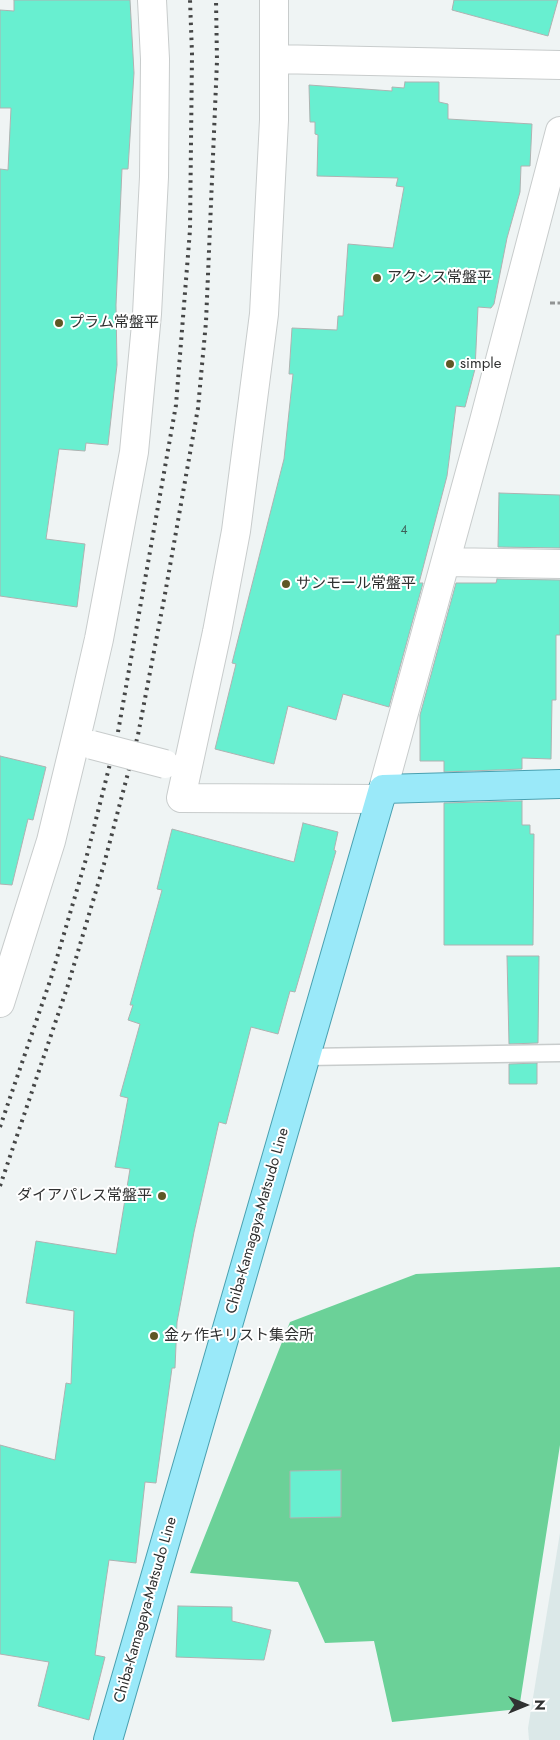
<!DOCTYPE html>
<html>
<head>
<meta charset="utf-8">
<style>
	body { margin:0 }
	#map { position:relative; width:560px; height:1740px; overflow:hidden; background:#eff4f4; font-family:Jost,sans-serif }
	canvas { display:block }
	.north { position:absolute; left:500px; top:1680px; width:50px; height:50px; -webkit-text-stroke:4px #fff; paint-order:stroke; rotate:90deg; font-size:14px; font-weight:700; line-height:20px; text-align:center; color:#303131 }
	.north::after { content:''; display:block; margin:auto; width:18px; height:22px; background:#303131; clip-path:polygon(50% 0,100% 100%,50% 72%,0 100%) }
</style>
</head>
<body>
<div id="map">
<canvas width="560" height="1740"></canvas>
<div class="north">N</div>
</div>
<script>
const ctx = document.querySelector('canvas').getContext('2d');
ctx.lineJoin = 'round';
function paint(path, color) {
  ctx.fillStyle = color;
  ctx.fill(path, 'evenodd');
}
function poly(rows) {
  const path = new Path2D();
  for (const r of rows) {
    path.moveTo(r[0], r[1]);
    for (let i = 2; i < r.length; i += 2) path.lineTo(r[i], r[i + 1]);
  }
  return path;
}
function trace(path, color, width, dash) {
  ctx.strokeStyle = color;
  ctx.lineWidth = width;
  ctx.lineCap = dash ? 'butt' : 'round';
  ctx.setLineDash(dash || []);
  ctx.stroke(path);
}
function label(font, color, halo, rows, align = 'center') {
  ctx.font = font + ' Jost,"Noto Sans JP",sans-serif';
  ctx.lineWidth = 4;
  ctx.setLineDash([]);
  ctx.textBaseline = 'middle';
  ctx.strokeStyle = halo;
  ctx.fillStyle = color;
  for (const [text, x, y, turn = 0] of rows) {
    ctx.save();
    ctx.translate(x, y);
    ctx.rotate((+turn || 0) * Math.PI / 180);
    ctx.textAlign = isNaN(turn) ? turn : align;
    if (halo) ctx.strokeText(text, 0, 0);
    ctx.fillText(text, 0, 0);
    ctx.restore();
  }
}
const built = poly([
	[560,1533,560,1740,529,1740,528,1728]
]);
const forest = poly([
	[560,1267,560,1445,519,1709,392,1722,374,1641,325,1643,298,1582,190,1573,290,1322,416,1274]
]);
const building = poly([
	[14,0,130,0,134,73,128,169,122,169,116,305,117,365,108,445,86,443,85,451,59,449,46,539,85,544,77,607,0,596,0,169,8,170,11,108,0,108,0,10,14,11,14,0],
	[454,0,558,0,548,36,452,10,454,0],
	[405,82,439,82,439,102,448,104,448,119,532,124,530,166,521,166,520,192,507,238,494,304,491,308,478,307,475,369,465,407,456,406,447,476,419,583,423,583,389,707,343,694,336,720,288,706,274,764,215,749,236,664,232,663,284,459,293,374,289,374,292,328,337,330,338,316,343,316,348,244,393,248,404,187,396,186,398,178,317,176,318,135,315,134,315,122,310,122,309,85,392,91,392,87,404,88,405,82],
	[499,493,560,495,560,548,498,547,499,493],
	[497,579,560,580,560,635,556,635,556,700,552,700,551,759,522,758,522,769,444,772,444,761,420,761,420,715,456,583,496,583,497,579],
	[0,756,46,767,33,820,28,819,12,885,0,884,0,756],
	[522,801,522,825,530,825,530,834,534,834,533,945,444,945,444,803,522,801],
	[303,823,338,832,334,850,336,851,295,992,290,991,278,1034,251,1027,226,1124,219,1122,194,1232,177,1322,175,1368,172,1368,156,1483,145,1482,136,1563,109,1560,95,1655,105,1657,89,1720,38,1706,49,1662,0,1654,0,1445,55,1460,66,1383,71,1384,74,1311,26,1303,36,1241,116,1254,130,1169,115,1167,128,1098,120,1096,140,1024,128,1020,133,1005,130,1005,162,890,157,889,172,829,294,862,303,823],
	[507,956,539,956,538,1043,509,1044,507,956],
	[537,1063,537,1084,509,1084,509,1064,537,1063],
	[341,1470,341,1517,290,1518,290,1471,341,1470],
	[178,1606,232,1607,232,1621,271,1630,264,1660,176,1657,178,1606]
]);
const path = poly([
	[550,303,560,303]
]);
const lane = poly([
	[306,1057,560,1053]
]);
const street = poly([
	[274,0,274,120,264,314,236,531,217,632,181,798,380,799],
	[274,59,560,65],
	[446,562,560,564],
	[383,789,484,421,560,131],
	[0,1003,51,841,82,713,99,639,134,452,147,314,154,177,155,59,152,0]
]);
const primary = poly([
	[108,1740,383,789,560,784]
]);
const rail = poly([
	[0,1127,51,978,86,859,118,732,176,405,190,230,192,54,190,0],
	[0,1186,68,985,104,864,138,735,165,594,198,408,206,322,217,61,216,0]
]);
const streetBridge = poly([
	[92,745,165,764]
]);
const markers = [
	[377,278,5,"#5f5825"],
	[59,323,5,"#5f5825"],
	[450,364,5,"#5f5825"],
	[286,584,5,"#5f5825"],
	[162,1196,5,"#5f5825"],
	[154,1336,5,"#5f5825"]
];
const numberNames = [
	["4",404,531]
];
const poiNames = [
	["アクシス常盤平",387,278],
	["プラム常盤平",69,323],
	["simple",460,364],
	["サンモール常盤平",296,584],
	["ダイアパレス常盤平",152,1196,"right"],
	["金ヶ作キリスト集会所",164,1336]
];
const streetNames = [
	["Chiba-Kamagaya-Matsudo Line",258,1221,-74],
	["Chiba-Kamagaya-Matsudo Line",146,1610,-74]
];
paint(built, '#dbe8e8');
paint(forest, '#6bd198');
paint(building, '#68efd0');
trace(building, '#aeb2b1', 1);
trace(lane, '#c8cccc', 19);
trace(street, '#c8cccc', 30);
trace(primary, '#49a0b0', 30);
trace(path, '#919494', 3, [5, 2.5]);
trace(lane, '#fff', 16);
trace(street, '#fff', 28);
trace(primary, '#9ae9f9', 28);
trace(rail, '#454646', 4, [2.5, 5]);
trace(streetBridge, '#c8cccc', 30, []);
trace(streetBridge, '#fff', 28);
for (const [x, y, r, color] of markers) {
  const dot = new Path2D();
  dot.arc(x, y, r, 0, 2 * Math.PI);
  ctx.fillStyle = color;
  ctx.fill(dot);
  trace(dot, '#fff', 2);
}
label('12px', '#3e6059', null, numberNames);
label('15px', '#303131', '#fff', poiNames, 'left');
label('15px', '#303131', '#fff', streetNames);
</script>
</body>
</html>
